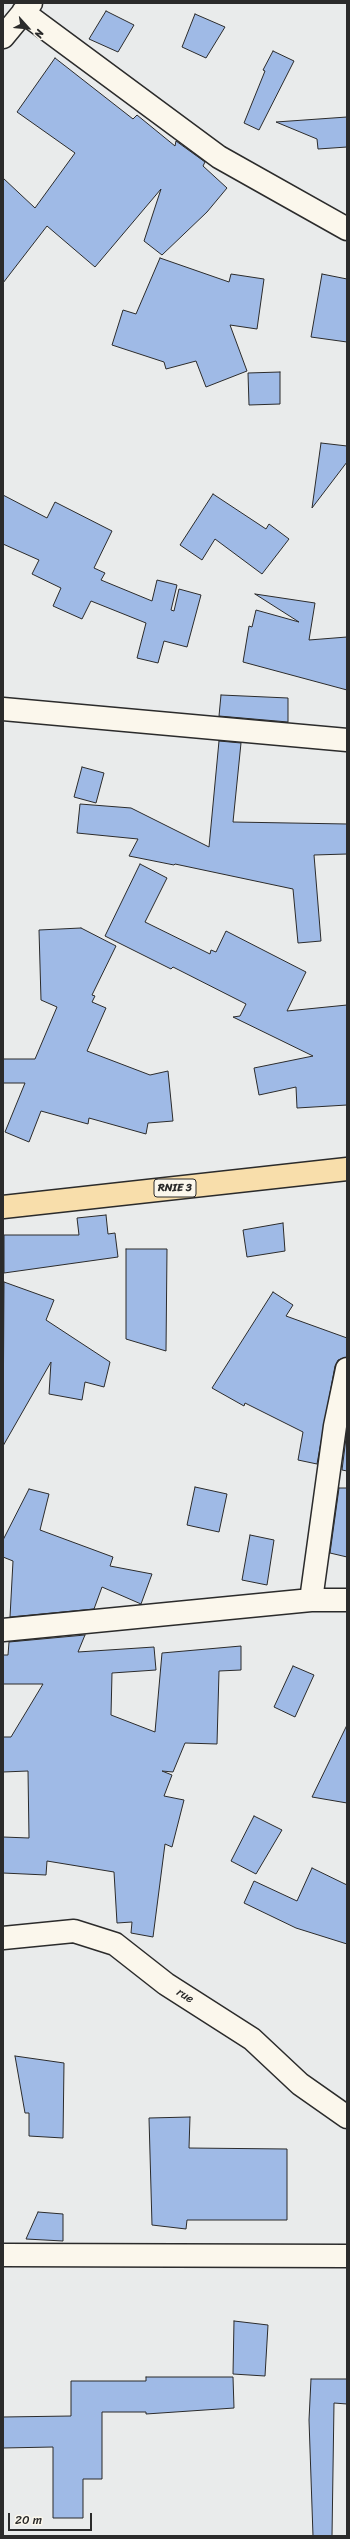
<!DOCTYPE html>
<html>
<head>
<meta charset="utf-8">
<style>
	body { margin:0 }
	#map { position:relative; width:350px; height:2539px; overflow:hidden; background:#e9ebeb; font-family:Sriracha,sans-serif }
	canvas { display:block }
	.frame { position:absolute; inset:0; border:4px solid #2b2b2b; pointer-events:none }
	.north { position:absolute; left:8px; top:8px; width:40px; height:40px; -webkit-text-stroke:3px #fbf7ec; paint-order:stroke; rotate:117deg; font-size:11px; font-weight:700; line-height:16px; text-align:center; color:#2b2b2b }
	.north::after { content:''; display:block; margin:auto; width:14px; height:18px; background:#2b2b2b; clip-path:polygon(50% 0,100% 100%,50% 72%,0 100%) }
	.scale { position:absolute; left:8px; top:2513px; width:84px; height:18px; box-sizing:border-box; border:2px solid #2b2b2b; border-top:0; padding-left:5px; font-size:12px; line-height:14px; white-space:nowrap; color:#2b2b2b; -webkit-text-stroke:3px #fbf7ec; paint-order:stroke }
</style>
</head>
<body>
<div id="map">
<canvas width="350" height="2539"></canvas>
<div class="frame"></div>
<div class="north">N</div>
<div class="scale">20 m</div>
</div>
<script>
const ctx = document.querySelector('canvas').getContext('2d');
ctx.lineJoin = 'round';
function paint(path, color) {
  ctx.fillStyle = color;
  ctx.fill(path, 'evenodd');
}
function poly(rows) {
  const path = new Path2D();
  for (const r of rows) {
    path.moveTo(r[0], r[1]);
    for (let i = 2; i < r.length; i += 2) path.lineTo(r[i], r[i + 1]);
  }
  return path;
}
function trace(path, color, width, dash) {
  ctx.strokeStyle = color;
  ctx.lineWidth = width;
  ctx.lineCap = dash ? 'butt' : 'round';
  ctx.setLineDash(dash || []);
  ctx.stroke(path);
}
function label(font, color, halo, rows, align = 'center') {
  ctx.font = font + ' Sriracha,sans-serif';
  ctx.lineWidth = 3;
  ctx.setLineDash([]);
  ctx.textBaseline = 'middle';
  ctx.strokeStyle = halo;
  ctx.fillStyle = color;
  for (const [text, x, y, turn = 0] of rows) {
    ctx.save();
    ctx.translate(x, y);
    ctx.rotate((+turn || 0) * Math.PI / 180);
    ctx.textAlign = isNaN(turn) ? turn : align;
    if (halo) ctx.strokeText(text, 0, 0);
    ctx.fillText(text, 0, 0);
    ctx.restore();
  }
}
const building = poly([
	[106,11,134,25,118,52,89,39,106,11],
	[195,14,225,27,206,58,182,47,195,14],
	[273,51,294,61,259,130,244,123,265,71,263,70,273,51],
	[55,58,133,119,137,115,175,146,176,141,205,162,203,166,227,188,207,212,162,255,144,241,161,189,95,267,47,226,3,283,3,178,35,208,75,153,17,112,55,58],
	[347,117,347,147,318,149,317,139,276,122,347,117],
	[160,258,229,282,231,274,264,279,257,329,230,325,247,371,206,387,196,361,166,369,164,362,112,345,123,310,136,314,160,258],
	[322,274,347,279,347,342,311,337,322,274],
	[280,372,280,404,249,405,248,373,280,372],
	[321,443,347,446,347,462,312,508,321,443],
	[213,494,266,529,269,524,289,539,262,574,215,539,202,560,180,545,213,494],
	[3,495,47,518,55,502,112,531,94,568,105,573,101,580,152,601,157,580,177,585,171,610,174,611,179,589,201,595,187,647,164,641,158,663,137,658,146,623,91,601,82,619,53,606,61,588,32,574,39,560,3,544,3,495],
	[255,594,315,603,309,640,347,637,347,690,243,662,249,626,252,627,256,610,299,622,255,594],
	[221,695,288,698,288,722,219,716,221,695],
	[219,741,241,743,233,822,347,824,347,854,314,855,321,941,298,943,293,889,175,864,174,865,129,856,138,839,77,833,80,804,131,808,209,847,219,741],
	[82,767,104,773,96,803,74,797,82,767],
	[140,864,167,878,145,922,210,954,211,950,216,952,226,931,306,972,287,1011,347,1005,347,1105,297,1108,296,1087,259,1095,254,1068,313,1056,233,1017,240,1016,246,1004,173,967,171,969,105,936,140,864],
	[81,928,116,946,92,995,95,996,92,1002,106,1008,87,1051,150,1075,168,1071,173,1121,148,1123,146,1134,89,1118,88,1124,41,1111,29,1142,5,1132,25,1083,3,1083,3,1059,35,1059,57,1007,41,1000,39,930,81,928],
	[106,1215,108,1234,115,1233,118,1257,4,1273,4,1235,79,1235,77,1218,106,1215],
	[283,1223,285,1251,247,1257,243,1230,283,1223],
	[126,1249,167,1249,166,1351,126,1339,126,1249],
	[4,1282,54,1300,46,1320,110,1362,104,1387,85,1382,82,1400,49,1394,51,1362,3,1446,4,1282],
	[273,1292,293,1305,286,1316,347,1338,347,1357,338,1360,335,1366,317,1464,298,1460,303,1432,245,1403,244,1406,212,1388,273,1292],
	[347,1430,347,1471,342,1470,347,1430],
	[195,1487,227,1494,219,1532,187,1525,195,1487],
	[339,1488,347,1488,347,1557,330,1553,339,1488],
	[29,1489,49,1494,40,1530,113,1557,110,1566,152,1574,141,1604,102,1587,94,1609,10,1617,13,1561,3,1557,3,1540,29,1489],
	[250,1535,274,1540,267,1585,242,1580,250,1535],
	[85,1635,78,1652,154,1647,156,1670,112,1673,111,1715,155,1732,162,1653,241,1646,241,1670,219,1671,217,1744,185,1743,173,1772,162,1771,172,1775,164,1796,184,1800,172,1847,165,1844,153,1937,131,1933,132,1922,117,1923,114,1872,47,1861,46,1875,3,1873,3,1837,29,1838,28,1771,3,1772,3,1737,11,1737,43,1684,3,1684,3,1655,8,1655,9,1642,85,1635],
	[293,1666,314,1675,295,1717,274,1707,293,1666],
	[347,1725,347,1803,312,1797,347,1725],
	[254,1816,282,1830,256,1874,231,1861,254,1816],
	[312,1868,347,1885,347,1944,296,1928,244,1903,254,1881,297,1901,312,1868],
	[15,2056,64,2063,63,2138,29,2136,29,2113,25,2113,15,2056],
	[190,2117,189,2148,287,2149,287,2220,187,2220,186,2229,152,2225,149,2118,190,2117],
	[38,2212,63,2214,63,2241,26,2239,38,2212],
	[234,2321,268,2325,265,2376,233,2374,234,2321],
	[146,2377,233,2377,234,2408,146,2414,146,2412,102,2412,102,2479,83,2479,83,2518,53,2518,53,2447,3,2448,3,2417,71,2416,71,2381,146,2381,146,2377],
	[311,2379,347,2379,347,2404,334,2403,332,2536,313,2536,309,2420,311,2379]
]);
const street = poly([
	[23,12,219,157,347,229],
	[3,37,31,3],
	[3,709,347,740],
	[311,1600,335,1426,347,1369],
	[3,1630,311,1600,347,1600],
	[3,1938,74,1931,115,1944,166,1984,252,2039,300,2084,347,2117],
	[3,2255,347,2256]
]);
const highway = poly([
	[3,1207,347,1169]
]);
const shields = [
	[175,1188,42]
];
const shieldNames = [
	["RNIE 3",175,1188]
];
const streetNames = [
	["rue",185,1996,32]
];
paint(building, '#9fbae6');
trace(building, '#2b2b2b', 1);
trace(street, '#2b2b2b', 25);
trace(highway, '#2b2b2b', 25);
trace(street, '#fbf7ec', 22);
trace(highway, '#f8deab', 22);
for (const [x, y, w] of shields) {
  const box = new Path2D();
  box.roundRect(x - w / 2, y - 9, w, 18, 3);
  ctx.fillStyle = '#fbf7ec';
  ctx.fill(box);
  trace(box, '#2b2b2b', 1);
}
label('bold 11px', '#2b2b2b', null, shieldNames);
label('12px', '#2b2b2b', '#fbf7ec', streetNames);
</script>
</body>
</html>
